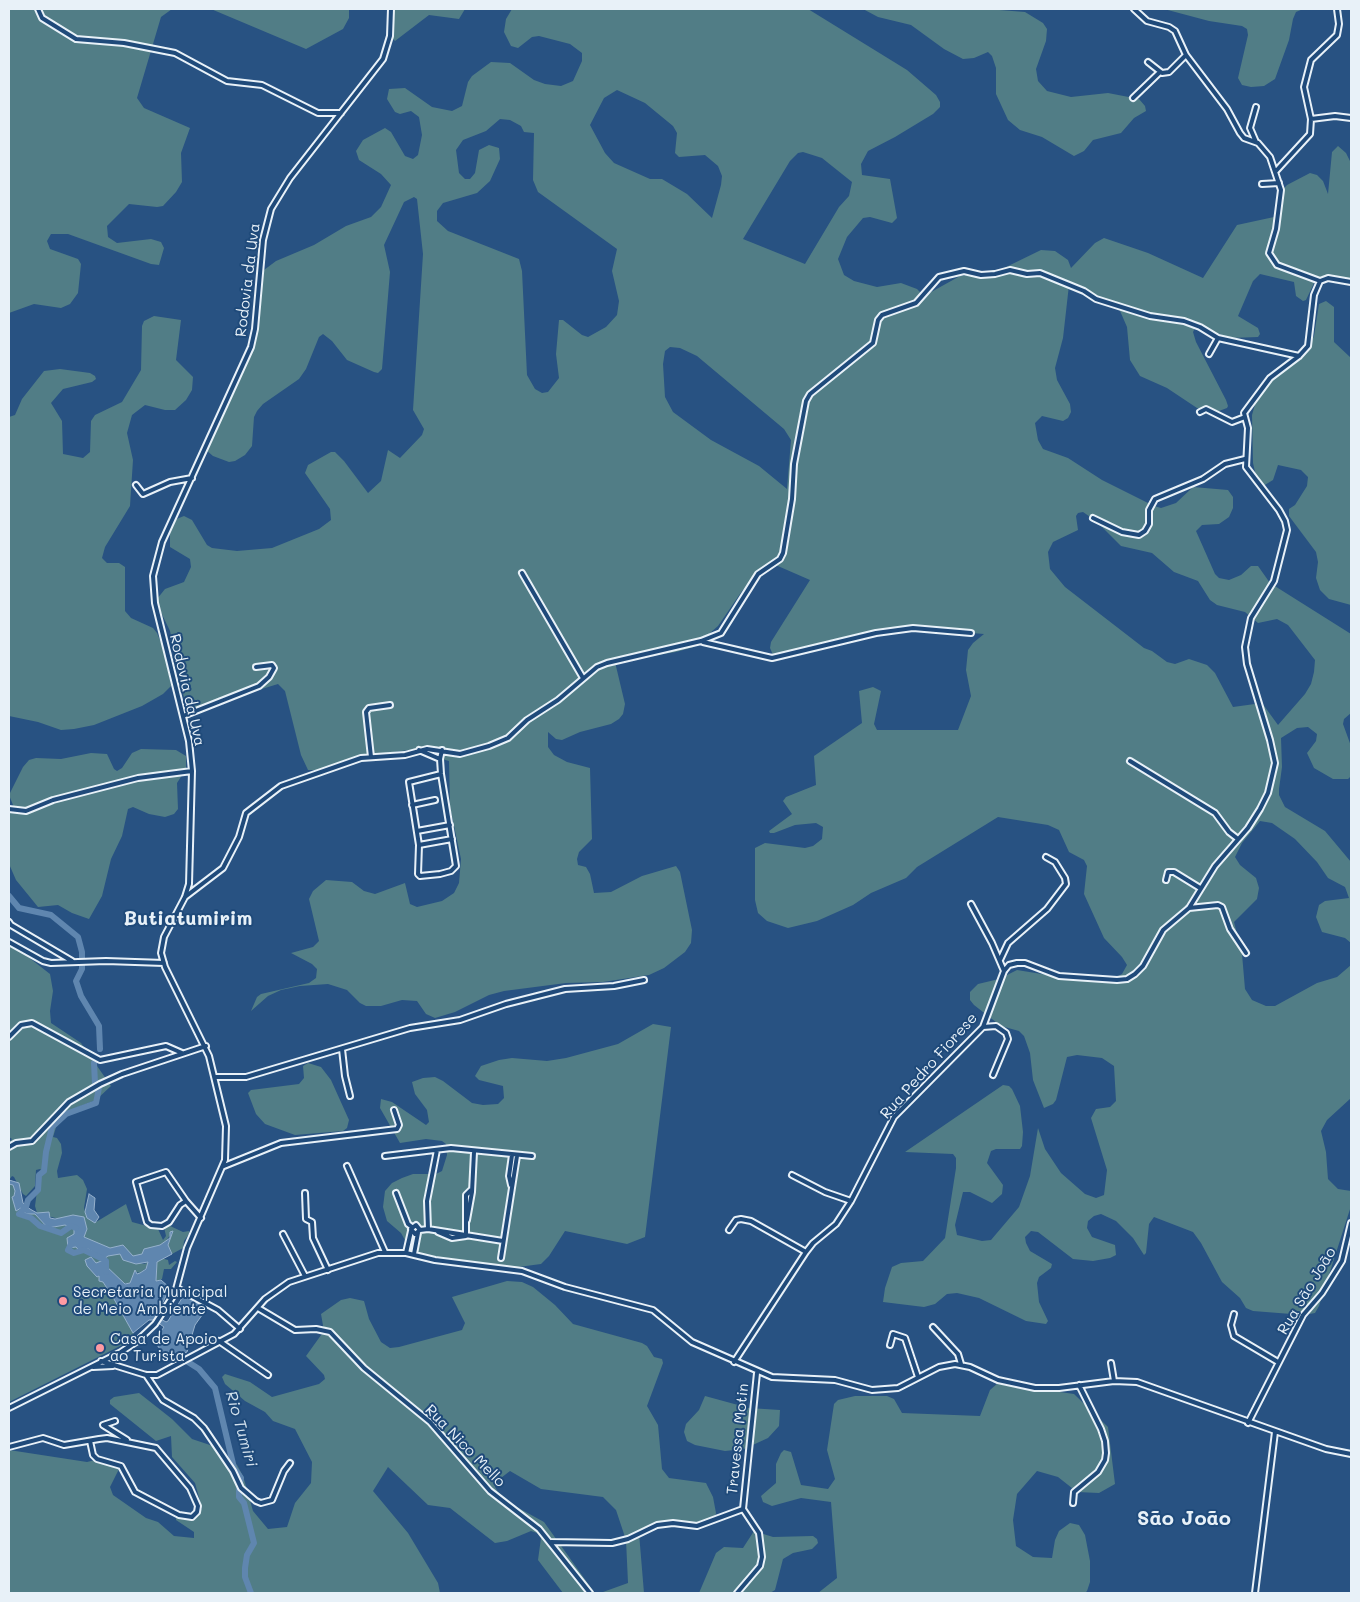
<!DOCTYPE html>
<html>
<head>
<meta charset="utf-8">
<style>
	body { margin:0 }
	#map { position:relative; width:1360px; height:1602px; overflow:hidden; background:#285282; font-family:Mali,sans-serif }
	canvas { display:block }
	.frame { position:absolute; inset:0; border:10px solid #e8f1f8; pointer-events:none }
</style>
</head>
<body>
<div id="map">
<canvas width="1360" height="1602"></canvas>
<div class="frame"></div>
</div>
<script>
const ctx = document.querySelector('canvas').getContext('2d');
ctx.lineJoin = 'round';
function paint(path, color) {
  ctx.fillStyle = color;
  ctx.fill(path, 'evenodd');
}
function poly(rows) {
  const path = new Path2D();
  for (const r of rows) {
    path.moveTo(r[0], r[1]);
    for (let i = 2; i < r.length; i += 2) path.lineTo(r[i], r[i + 1]);
  }
  return path;
}
function trace(path, color, width, dash) {
  ctx.strokeStyle = color;
  ctx.lineWidth = width;
  ctx.lineCap = dash ? 'butt' : 'round';
  ctx.setLineDash(dash || []);
  ctx.stroke(path);
}
function label(font, color, halo, rows, align = 'center') {
  ctx.font = font + ' Mali,sans-serif';
  ctx.lineWidth = 4;
  ctx.setLineDash([]);
  ctx.textBaseline = 'middle';
  ctx.strokeStyle = halo;
  ctx.fillStyle = color;
  for (const [text, x, y, turn = 0] of rows) {
    ctx.save();
    ctx.translate(x, y);
    ctx.rotate((+turn || 0) * Math.PI / 180);
    ctx.textAlign = isNaN(turn) ? turn : align;
    if (halo) ctx.strokeText(text, 0, 0);
    ctx.fillText(text, 0, 0);
    ctx.restore();
  }
}
const green = poly([
	[9,9,172,9,161,17,137,98,144,108,190,128,181,153,182,182,176,192,163,206,157,207,129,204,107,226,108,237,117,243,151,239,161,242,164,248,159,265,151,264,68,234,51,234,47,241,50,249,78,259,81,264,78,293,70,304,61,308,34,304,9,313],
	[211,9,349,9,349,18,343,29,306,49],
	[392,9,465,9,459,19,429,15,395,41,391,37],
	[512,9,808,9,907,70,936,95,940,102,940,107,933,114,895,137,868,151,861,164,862,175,890,179,897,218,892,223,870,217,863,218,847,237,838,259,844,275,854,281,877,287,901,283,917,289,924,296,960,276,1002,269,1041,250,1055,251,1068,260,1071,268,1095,243,1104,238,1148,253,1203,278,1237,225,1274,217,1280,193,1287,185,1310,173,1317,175,1323,181,1328,194,1332,152,1338,146,1346,153,1351,163,1351,283,1335,277,1322,276,1315,281,1306,300,1303,301,1296,296,1294,282,1260,274,1253,281,1238,316,1258,328,1260,334,1258,337,1230,338,1200,327,1195,328,1193,332,1196,342,1226,400,1228,406,1227,408,1219,411,1197,408,1167,388,1140,376,1130,360,1127,327,1117,304,1069,285,1063,338,1055,368,1057,380,1070,404,1071,412,1068,418,1063,421,1042,416,1035,423,1038,440,1043,449,1068,458,1102,480,1154,506,1161,508,1176,503,1193,487,1228,490,1233,497,1233,508,1229,517,1219,524,1202,525,1196,531,1215,574,1219,578,1229,580,1241,575,1251,566,1258,566,1270,583,1351,634,1351,713,1344,719,1343,724,1351,746,1351,776,1348,779,1333,779,1314,768,1307,753,1316,741,1317,734,1308,727,1297,728,1281,738,1282,767,1279,789,1279,795,1285,807,1325,831,1351,862,1351,943,1345,938,1322,932,1316,917,1319,905,1325,901,1349,898,1345,887,1328,878,1317,862,1295,839,1272,823,1260,821,1242,843,1235,857,1240,865,1256,878,1259,888,1257,899,1234,922,1242,954,1245,989,1252,1000,1266,1006,1275,1006,1317,983,1337,977,1351,965,1351,1098,1327,1120,1321,1131,1326,1152,1328,1179,1338,1189,1351,1191,1351,1206,1319,1306,1315,1313,1304,1315,1253,1311,1246,1308,1240,1298,1222,1282,1201,1243,1193,1232,1154,1217,1149,1224,1146,1253,1144,1255,1133,1238,1116,1221,1101,1214,1094,1216,1088,1221,1087,1228,1092,1237,1115,1245,1116,1255,1110,1258,1093,1261,1073,1259,1038,1232,1031,1231,1025,1237,1026,1243,1030,1251,1052,1264,1051,1268,1039,1277,1037,1283,1039,1302,1048,1321,1046,1324,1026,1321,979,1298,957,1293,947,1294,935,1304,924,1307,883,1302,885,1288,892,1267,901,1263,923,1261,945,1238,956,1168,956,1158,953,1154,905,1152,1003,1085,1009,1086,1012,1089,1020,1106,1023,1132,1022,1146,1020,1149,996,1149,991,1151,987,1163,1003,1185,1002,1194,992,1203,970,1192,963,1192,955,1225,957,1235,982,1241,991,1240,1019,1207,1030,1176,1038,1128,1045,1149,1061,1173,1085,1194,1096,1198,1104,1195,1107,1170,1091,1118,1096,1109,1110,1107,1116,1101,1114,1066,1102,1058,1077,1055,1067,1057,1056,1100,1053,1104,1044,1108,1033,1080,1030,1053,1024,1036,1019,1031,1001,1026,974,1005,970,1000,970,992,978,984,999,979,1017,970,1060,977,1112,979,1122,974,1127,965,1122,957,1104,938,1084,894,1087,866,1084,860,1069,852,1059,830,1048,825,998,817,917,867,906,878,871,893,853,905,817,921,788,928,767,921,758,913,755,900,755,848,765,843,805,848,813,846,822,839,823,827,816,823,795,825,774,833,770,833,769,831,792,814,783,801,786,797,816,785,814,756,862,723,859,691,873,687,881,691,874,724,877,730,958,730,971,696,966,670,968,650,973,643,984,634,910,628,773,655,770,648,771,642,810,580,771,563,742,591,718,626,694,647,676,652,615,662,625,704,623,714,619,719,611,724,580,732,562,740,556,739,548,732,548,747,554,755,567,762,590,768,592,839,579,852,577,859,578,865,586,867,590,874,594,893,611,892,642,876,676,866,680,872,692,930,691,943,685,952,664,968,649,975,603,982,566,983,504,991,489,995,455,1012,435,1018,426,1014,417,1001,402,1000,381,1006,366,1006,360,1003,347,990,328,984,300,986,281,990,268,996,251,1011,257,997,261,994,309,983,316,978,317,969,312,964,291,953,313,947,319,941,309,899,313,891,326,880,352,882,364,891,375,894,405,883,410,904,417,907,442,901,454,893,459,883,461,859,450,807,449,761,409,750,386,753,365,760,320,770,308,770,301,755,285,691,278,684,187,712,170,631,157,604,157,599,165,589,184,582,191,567,190,559,170,547,170,528,174,520,184,516,192,520,207,545,212,548,237,551,272,548,319,529,331,520,330,509,305,473,308,465,331,452,335,452,344,461,368,493,381,481,388,450,400,458,422,435,424,429,413,410,423,254,417,199,414,197,404,202,384,245,390,272,382,369,378,373,374,372,347,360,332,341,323,334,319,337,306,369,299,379,263,404,257,411,254,417,252,446,245,455,235,461,229,462,213,456,206,450,207,443,253,337,259,314,261,274,264,270,276,261,314,245,346,226,371,217,381,207,391,185,381,174,359,160,356,151,363,140,385,128,391,132,405,156,413,159,418,155,422,135,419,117,411,111,400,114,395,112,387,99,389,89,405,88,432,107,452,111,462,106,468,82,472,76,491,62,510,63,534,80,545,84,561,86,573,81,582,61,582,53,570,44,539,36,532,37,518,48,511,46,504,32,506,19],
	[617,90,645,103,673,126,677,133,675,153,679,157,705,155,718,166,722,176,721,185,712,218,687,194,662,179,650,179,614,163,605,153,590,125,604,98],
	[500,119,510,120,521,126,524,132,534,133,533,180,538,192,617,249,612,271,619,301,617,315,606,327,588,337,582,335,563,320,559,320,556,354,559,378,548,392,542,393,535,389,527,375,522,271,519,259,448,231,437,221,437,211,443,203,477,193,490,181,500,159,499,148,489,145,479,150,475,173,470,179,465,179,459,173,456,150,463,140,486,131],
	[803,152,822,158,852,182,849,196,839,207,805,264,743,239,790,161,798,153],
	[670,347,680,348,697,356,784,429,791,440,787,489,759,466,711,440,673,412,665,397,663,364,665,351],
	[1083,512,1096,521,1121,546,1152,553,1174,572,1198,581,1210,600,1217,605,1245,612,1258,623,1277,619,1288,625,1315,660,1314,672,1311,684,1305,694,1278,725,1262,703,1233,707,1215,673,1207,665,1189,659,1175,664,1167,662,1152,651,1144,648,1065,587,1050,569,1048,552,1053,542,1078,530,1076,516,1078,513],
	[863,9,987,9,1025,12,1043,23,1047,29,1046,41,1036,69,1038,81,1047,91,1071,97,1108,93,1139,99,1145,106,1146,111,1134,118,1121,133,1093,140,1084,151,1074,156,1042,137,1020,130,1008,120,996,94,996,68,992,56,988,52,974,58,963,59,944,49,911,25,878,17],
	[1164,9,1303,9,1296,12,1293,19,1289,40,1275,79,1264,86,1251,87,1242,85,1238,78,1248,35,1247,29,1242,26,1209,21],
	[1326,301,1334,307,1334,342,1351,358,1351,605,1329,599,1320,590,1316,578,1318,562,1316,552,1289,516,1289,509,1295,505,1307,486,1308,477,1301,470,1278,465,1273,480,1263,486,1258,485,1253,463,1252,415,1256,401,1277,368,1309,347,1314,336,1319,304],
	[154,316,181,320,176,360,193,377,192,390,186,400,175,410,165,410,145,405,132,415,127,433,133,460,130,506,105,547,102,558,107,563,119,563,125,567,125,611,131,618,153,628,157,633,165,652,171,686,163,694,142,706,94,725,74,729,61,730,38,722,9,716,9,417,15,415,22,399,44,371,60,369,90,373,95,376,96,379,92,382,63,389,51,403,62,421,63,454,83,458,90,452,91,421,95,415,122,402,141,370,142,326,144,321],
	[141,749,176,750,186,756,186,769,177,783,178,809,174,814,165,817,149,814,133,807,128,809,122,836,111,859,102,896,89,919,72,913,58,905,38,907,16,880,9,864,9,809,15,810,9,795,23,767,29,760,36,758,61,759,91,753,107,754,114,769,117,771,122,768,132,753],
	[9,942,50,974,53,991,50,1011,51,1023,81,1043,111,1086,96,1100,73,1109,58,1121,53,1137,57,1138,61,1144,62,1153,57,1171,58,1178,77,1175,83,1180,87,1189,84,1208,87,1218,96,1222,126,1204,132,1222,158,1229,163,1240,166,1236,164,1227,168,1225,183,1232,189,1231,189,1234,184,1241,183,1248,172,1254,168,1245,173,1231,164,1244,152,1249,140,1263,144,1264,149,1262,146,1268,140,1273,136,1272,130,1283,123,1283,112,1295,136,1338,9,1402,9,1184,13,1185,15,1190,14,1196,12,1197,16,1209,23,1209,26,1214,35,1214,46,1226,54,1228,59,1219,37,1213,35,1206,39,1176,42,1171,40,1169,36,1170,35,1186,26,1196,23,1194,14,1177,12,1176,9,1180,9,1142,12,1139,9,1137],
	[653,1024,671,1027,645,1237,627,1244,565,1231,549,1256,541,1264,503,1269,449,1264,436,1260,410,1249,401,1233,387,1221,383,1207,385,1191,392,1183,402,1178,413,1174,436,1174,442,1171,447,1155,446,1144,442,1141,426,1139,400,1143,380,1108,381,1099,392,1102,426,1125,429,1122,427,1110,415,1094,412,1082,423,1078,435,1077,443,1081,472,1103,483,1105,498,1104,504,1098,503,1086,479,1080,475,1076,481,1066,499,1060,512,1058,547,1061,566,1058,618,1044],
	[308,1063,321,1067,331,1080,349,1120,347,1128,343,1131,295,1135,265,1124,256,1114,248,1093,251,1090,299,1084,304,1078,303,1066],
	[161,1258,168,1260,169,1265,175,1261,177,1262,171,1269,164,1269,162,1279,156,1281,157,1262],
	[507,1281,522,1282,533,1287,555,1305,573,1324,642,1343,647,1346,654,1357,662,1359,663,1363,647,1406,658,1425,662,1469,669,1478,706,1483,713,1497,716,1513,715,1518,706,1524,653,1526,639,1533,644,1593,563,1593,538,1560,541,1538,537,1533,531,1531,507,1541,495,1543,450,1508,428,1505,388,1467,373,1491,408,1533,438,1583,440,1593,9,1593,9,1450,87,1462,99,1459,121,1465,110,1487,113,1495,146,1518,158,1522,174,1536,194,1538,194,1532,176,1520,176,1516,196,1517,202,1508,195,1483,172,1457,171,1436,156,1441,110,1404,110,1400,114,1397,139,1393,172,1419,192,1439,213,1446,237,1465,243,1476,253,1511,268,1529,287,1527,295,1503,311,1483,312,1462,295,1429,273,1421,265,1412,245,1401,225,1384,222,1377,225,1374,250,1382,272,1397,319,1384,325,1379,324,1375,306,1356,324,1331,321,1314,341,1300,350,1298,364,1301,369,1319,381,1342,390,1348,399,1347,462,1330,465,1323,452,1297],
	[510,1471,541,1489,603,1497,616,1510,626,1540,628,1583,603,1592,594,1592,544,1522,513,1505,498,1492,495,1487,497,1481],
	[998,1383,1074,1394,1108,1427,1115,1484,1099,1493,1077,1492,1058,1477,1037,1471,1017,1494,1013,1520,1016,1546,1033,1557,1052,1558,1055,1540,1059,1531,1070,1523,1079,1525,1085,1535,1090,1561,1090,1582,1087,1591,1085,1593,818,1593,837,1578,831,1502,801,1498,772,1506,763,1502,761,1496,776,1483,776,1464,781,1453,784,1450,791,1452,801,1485,828,1489,835,1479,827,1450,834,1404,838,1400,855,1396,887,1396,894,1399,902,1413,980,1416,990,1390],
	[705,1396,749,1408,780,1410,779,1426,768,1438,744,1449,725,1451,695,1445,687,1441,684,1432,686,1424,699,1410],
	[754,1531,773,1537,813,1536,817,1539,818,1543,812,1549,793,1553,783,1559,775,1590,770,1593,699,1593,716,1553,724,1547,743,1548]
]);
const water = poly([
	[9,1180,19,1183,23,1203,30,1209,37,1213,49,1212,50,1218,55,1219,73,1215,84,1217,87,1229,84,1237,110,1248,123,1245,133,1256,142,1254,144,1249,160,1245,170,1238,170,1232,173,1231,168,1245,172,1254,157,1262,156,1281,161,1280,170,1288,156,1316,166,1322,168,1321,182,1298,186,1296,202,1306,205,1311,195,1325,187,1352,176,1356,163,1353,154,1341,164,1327,154,1320,149,1320,133,1333,114,1299,103,1282,99,1281,99,1276,97,1277,87,1266,85,1260,91,1257,96,1263,104,1260,104,1264,125,1284,130,1283,135,1270,137,1274,140,1273,146,1269,148,1262,136,1264,123,1260,120,1254,108,1256,104,1259,88,1249,80,1252,76,1247,68,1248,67,1238,74,1234,74,1229,65,1225,48,1228,35,1214,26,1214,21,1208,16,1211,12,1197,14,1196,15,1191,13,1185,9,1184,9,1180],
	[89,1194,95,1198,94,1210,99,1217,95,1223,87,1218,85,1212,89,1194]
]);
const river = poly([
	[9,896,19,908,51,915,78,937,82,952,82,969,76,981,81,996,99,1026,100,1049],
	[76,1228,71,1226,61,1233,40,1226,31,1218,19,1214,26,1207,28,1200,38,1190,39,1175,44,1171,46,1152,52,1127,66,1114,96,1103,99,1088,95,1083,94,1063],
	[72,1242,68,1250,74,1253,84,1250,103,1259,106,1261,106,1272],
	[174,1349,181,1358],
	[188,1362,199,1369,215,1388,234,1468,241,1478,240,1484],
	[239,1490,239,1497,244,1503,254,1543,247,1555,245,1568,245,1577,251,1593]
]);
const minor = poly([
	[38,9,42,18,76,39,124,43,175,53,227,81,262,85,318,113,341,113],
	[1134,9,1147,21,1169,27,1175,31,1186,55,1227,109,1240,133,1244,138,1258,143,1270,157,1281,190,1276,229,1269,253,1277,265,1320,281],
	[1148,62,1162,73,1169,72,1186,55],
	[1133,98,1160,72],
	[1256,107,1250,128,1256,142],
	[1311,119,1335,116,1351,118],
	[1276,171,1310,134,1311,119,1304,87,1311,60,1337,35,1339,24,1337,9],
	[1262,184,1279,183],
	[1320,281,1328,278,1351,282],
	[1209,354,1218,338],
	[1200,412,1206,409,1232,422,1245,417],
	[136,485,143,494,170,482,192,478],
	[1093,518,1122,532,1139,535,1145,531,1149,524,1149,510,1155,499,1203,479,1225,464,1245,459],
	[522,573,583,678],
	[703,642,772,658,876,633,913,628,971,633],
	[183,716,259,686,269,677,274,668,272,665,256,667],
	[419,750,440,759],
	[371,757,366,712,369,708,390,705],
	[1130,761,1215,813,1229,832,1238,839],
	[441,774,409,782,419,845,418,874,420,876,440,874,451,871,456,866,441,774,440,759,442,750],
	[412,805,435,800],
	[9,809,26,811,53,800,138,778,192,771],
	[417,831,450,825],
	[419,845,452,839],
	[1166,880,1168,872,1174,872,1200,888],
	[185,897,223,868,239,837,246,813,281,786,361,758,405,755,427,749,460,754,489,746,508,738,527,720,558,700,597,667,607,663,701,641,721,633,758,574,780,559,783,553,792,499,794,464,806,401,810,394,873,343,878,320,882,315,916,303,939,277,964,271,981,275,995,274,1010,270,1027,274,1040,273,1084,291,1096,299,1150,316,1184,321,1200,327,1218,338,1299,356],
	[971,904,992,943,1004,971],
	[1189,908,1218,905,1222,907,1230,929,1246,953],
	[9,922,11,925,72,961],
	[9,942,43,961,51,963,106,961,164,963],
	[1000,960,1008,943,1047,909,1066,884,1065,878,1055,862,1046,857],
	[983,1027,996,1026,1006,1033,1008,1039,993,1075],
	[9,1037,21,1025,32,1023,100,1060,166,1046,182,1053],
	[342,1049,345,1076,350,1096],
	[215,1077,246,1077,410,1028,460,1020,506,1004,565,989,614,986,644,980],
	[9,1147,16,1143,32,1141,69,1102,100,1084,122,1074,206,1046],
	[385,1156,451,1148,532,1156],
	[224,1166,281,1143,397,1129,399,1125,394,1110],
	[347,1166,385,1252],
	[792,1175,825,1192,851,1201],
	[511,1185,509,1176,512,1155],
	[305,1193,306,1219,312,1222,313,1238,328,1270],
	[396,1193,408,1224,412,1227],
	[186,1201,166,1172,136,1182,147,1222,151,1225,162,1226,169,1222,180,1205,186,1201,201,1218],
	[467,1220,472,1192,474,1152],
	[428,1229,427,1201,437,1150],
	[420,1230,416,1225,411,1229,415,1234,420,1230,428,1229,503,1241],
	[729,1230,736,1220,741,1219,751,1221,806,1252],
	[438,1232,452,1238,466,1236],
	[283,1234,305,1276],
	[466,1236,466,1195,471,1190],
	[406,1253,411,1231],
	[414,1254,418,1233],
	[501,1258,517,1156],
	[177,1288,218,1310,240,1329],
	[258,1308,295,1330,316,1329,330,1332,364,1368,430,1422,490,1491,539,1529,590,1593],
	[1234,1314,1231,1325,1234,1336,1278,1362],
	[933,1327,958,1354,961,1364],
	[219,1341,268,1375],
	[890,1345,893,1334,905,1338,918,1377],
	[101,1361,146,1375,157,1375,234,1334,265,1299,289,1282,378,1253,406,1253,435,1260,522,1271,565,1287,653,1310,692,1342,772,1377,835,1380,872,1390,898,1388,939,1367,955,1364,970,1367,998,1380,1035,1388,1059,1388,1114,1381,1137,1382,1326,1449,1351,1454],
	[734,1362,806,1252,813,1243,836,1224,851,1201,894,1117,983,1027,1004,971,1009,965,1017,963,1025,963,1059,976,1117,980,1127,979,1135,974,1143,966,1163,930,1189,908,1215,866,1248,828,1260,809,1268,793,1275,763,1270,740,1247,664,1245,647,1251,618,1274,581,1287,530,1285,521,1279,510,1246,467,1248,428,1244,413,1270,378,1299,356,1308,346,1314,295,1320,281],
	[1111,1363,1114,1381],
	[93,1367,113,1366],
	[146,1375,163,1400,194,1418,204,1428,233,1471,241,1488,256,1501,261,1503,272,1500,284,1471,290,1463],
	[9,1408,121,1352,136,1342,155,1324,175,1293,187,1248,225,1160,226,1126,209,1056,165,967,161,953,164,937,185,897,189,884,192,771,189,741,155,603,153,576,162,542,251,347,255,329,263,240,271,209,290,178,383,59,390,36,391,9],
	[115,1421,103,1425,127,1440],
	[1248,1423,1303,1315,1322,1293,1342,1261,1351,1223],
	[9,1447,43,1438,64,1445,99,1439,107,1438,156,1448,190,1488,198,1506,197,1512,192,1517,179,1515,135,1492,121,1466,97,1459,93,1455,90,1441],
	[1073,1503,1074,1492,1098,1472,1105,1460,1106,1453,1105,1441,1101,1429,1079,1385],
	[743,1509,757,1373],
	[551,1542,612,1543,628,1539,657,1525,673,1523,697,1526,743,1509],
	[737,1593,760,1566,762,1557,759,1533,743,1509],
	[1255,1593,1275,1432]
]);
const markers = [
	[63,1301,5,"#ff9aa2"],
	[100,1348,5,"#ff9aa2"]
];
const streetNames = [
	["Rodovia da Uva",248,280,-83],
	["Rodovia da Uva",187,690,77],
	["Rua Pedro Fiorese",929,1066,-48],
	["Rua São João",1307,1291,-59],
	["Travessa Motin",738,1439,-84],
	["Rua Nico Mello",465,1446,46]
];
const poiNames = [
	["Secretaria Municipal",73,1292],
	["de Meio Ambiente",73,1309],
	["Casa de Apoio",110,1339],
	["ao Turista",110,1356]
];
const waterNames = [
	["Rio Tumiri",241,1429,74]
];
const districtNames = [
	["Butiatumirim",188,919],
	["São João",1184,1519]
];
paint(green, '#517d86');
paint(water, '#5f86af');
trace(water, '#96b1cc', 1);
trace(river, '#5f86af', 6);
trace(minor, '#e8f1f8', 8);
trace(minor, '#1f4a7a', 4);
for (const [x, y, r, color] of markers) {
  const dot = new Path2D();
  dot.arc(x, y, r, 0, 2 * Math.PI);
  ctx.fillStyle = color;
  ctx.fill(dot);
  trace(dot, '#1f4a7a', 2);
}
label('15px', '#e8f1f8', '#1f4a7a', streetNames);
label('15px', '#e8f1f8', '#1f4a7a', poiNames, 'left');
label('italic 16px', '#d3e1ed', '#1f4a7a', waterNames);
label('bold 20px', '#e8f1f8', '#1f4a7a', districtNames);
</script>
</body>
</html>
